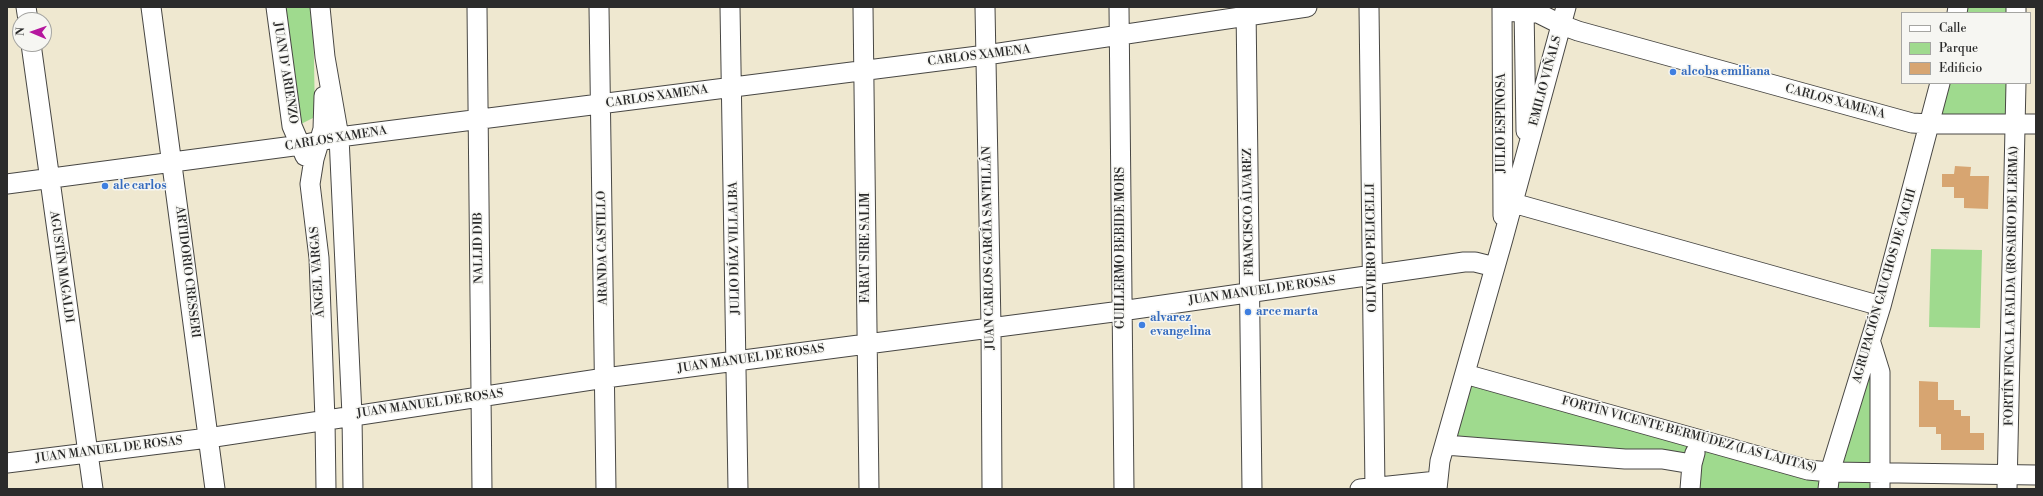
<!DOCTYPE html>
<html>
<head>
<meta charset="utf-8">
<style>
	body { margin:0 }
	#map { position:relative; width:2043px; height:496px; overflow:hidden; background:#efe8d0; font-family:"Libre Bodoni",serif }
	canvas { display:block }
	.frame { position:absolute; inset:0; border:8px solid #2b2b2b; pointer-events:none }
	.legend { position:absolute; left:1901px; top:12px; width:130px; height:72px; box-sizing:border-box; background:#f6f6f2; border:1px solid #a5a5a2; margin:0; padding:5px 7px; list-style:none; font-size:12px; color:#2b2b2b }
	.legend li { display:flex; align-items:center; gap:8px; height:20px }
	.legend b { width:20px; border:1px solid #a5a5a2 }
	.north { position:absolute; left:12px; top:12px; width:40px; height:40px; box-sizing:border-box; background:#f6f6f2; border:1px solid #a5a5a2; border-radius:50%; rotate:272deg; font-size:11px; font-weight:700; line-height:16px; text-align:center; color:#2b2b2b }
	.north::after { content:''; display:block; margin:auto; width:14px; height:18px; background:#b5179e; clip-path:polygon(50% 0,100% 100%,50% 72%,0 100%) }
</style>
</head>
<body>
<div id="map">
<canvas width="2043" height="496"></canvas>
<div class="frame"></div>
<ul class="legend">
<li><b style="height:5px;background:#fff"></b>Calle</li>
<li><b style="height:11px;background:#9fda8e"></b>Parque</li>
<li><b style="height:11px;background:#d7a571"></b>Edificio</li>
</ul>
<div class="north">N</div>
</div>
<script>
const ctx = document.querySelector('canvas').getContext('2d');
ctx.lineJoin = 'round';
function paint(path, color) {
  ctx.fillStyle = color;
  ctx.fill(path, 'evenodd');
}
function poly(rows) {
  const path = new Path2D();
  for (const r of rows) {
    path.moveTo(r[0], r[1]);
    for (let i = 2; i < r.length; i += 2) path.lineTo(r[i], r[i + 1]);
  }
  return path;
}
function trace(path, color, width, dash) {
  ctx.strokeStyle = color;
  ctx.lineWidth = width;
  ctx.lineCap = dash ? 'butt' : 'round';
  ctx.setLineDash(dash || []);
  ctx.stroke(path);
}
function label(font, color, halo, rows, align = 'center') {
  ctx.font = font + ' "Libre Bodoni",serif';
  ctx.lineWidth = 3;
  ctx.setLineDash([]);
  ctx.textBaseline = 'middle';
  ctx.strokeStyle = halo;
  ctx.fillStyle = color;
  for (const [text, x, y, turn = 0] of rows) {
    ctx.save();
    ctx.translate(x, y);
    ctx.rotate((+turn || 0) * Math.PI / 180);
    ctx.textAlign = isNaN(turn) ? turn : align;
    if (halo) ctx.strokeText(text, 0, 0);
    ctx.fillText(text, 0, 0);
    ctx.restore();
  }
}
const green = poly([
	[284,7,313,7,315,117,299,125],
	[1959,7,2015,7,2015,13,1958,13],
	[1940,83,2015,83,2016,124,1930,124],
	[1931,249,1982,250,1980,328,1929,327],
	[1871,343,1880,489,1690,489,1692,465,1445,445,1465,374,1829,471]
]);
const building = poly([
	[1955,166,1971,167,1970,176,1989,176,1988,209,1964,208,1964,198,1954,198,1954,187,1942,187,1942,174,1954,174],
	[1919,381,1938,382,1938,400,1954,400,1954,410,1961,410,1961,416,1970,416,1970,433,1984,433,1984,450,1941,450,1941,434,1936,434,1936,427,1919,427]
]);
const minor = poly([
	[26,7,28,20],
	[151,7,215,489],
	[276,7,292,126,305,156],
	[320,7,325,57,339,137,352,415,353,489],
	[477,7,482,489],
	[599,7,606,489],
	[730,7,738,489],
	[863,7,869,489],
	[985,7,991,327,992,489],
	[1119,7,1124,489],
	[1246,7,1252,489],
	[1369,7,1375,489],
	[1502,7,1503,216],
	[1524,7,1526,131],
	[1502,11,1538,13,1562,25,1578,31,1912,123,1930,124,2036,124],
	[1957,13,1958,7],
	[2016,13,2016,7],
	[31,44,93,489],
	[324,96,323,129,314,159,310,184,319,258,325,420,326,489],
	[7,184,301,145,339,137,986,55,1307,7],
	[1513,203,1881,306],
	[1871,343,1880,372,1880,489],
	[1465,374,1808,470,1830,472,2036,475],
	[1445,445,1625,459,1662,459,1692,464],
	[7,463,208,438,605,378,1121,311,1464,262,1475,262,1495,267],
	[1360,489,1437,481],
	[1437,489,1440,461,1503,239,1566,7],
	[1690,489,1692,464,1695,453],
	[1828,489,1830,472,1881,306,1940,83],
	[2007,489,2016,83]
]);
const markers = [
	[1673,72,4,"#3f7fe0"],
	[105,186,4,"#3f7fe0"],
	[1248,312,4,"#3f7fe0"],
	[1142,325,4,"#3f7fe0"]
];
const streetNames = [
	["CARLOS XAMENA",979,56,-7],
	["JUAN D' ARIENZO",285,73,81],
	["EMILIO VIÑALS",1546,81,-75],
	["CARLOS XAMENA",657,97,-8],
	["CARLOS XAMENA",1835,102,15],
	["JULIO ESPINOSA",1502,123,-90],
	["CARLOS XAMENA",336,139,-9],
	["FRANCISCO ÁLVAREZ",1249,212,-91],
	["NALLID DIB",479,248,-91],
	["ARANDA CASTILLO",603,248,-91],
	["JULIO DÍAZ VILLALBA",735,248,-91],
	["FARAT SIRE SALIM",866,248,-90],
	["JUAN CARLOS GARCÍA SANTILLÁN",989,248,-91],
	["GUILLERMO BEBIDE MORS",1121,248,-90],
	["OLIVIERO PELICELLI",1372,248,-91],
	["AGUSTÍN MAGALDI",61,267,82],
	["ARTIDORIO CRESSERI",187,272,83],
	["ÁNGEL VARGAS",318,272,-94],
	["AGRUPACIÓN GAUCHOS DE CACHI",1885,286,-74],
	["FORTÍN FINCA LA FALDA (ROSARIO DE LERMA)",2012,286,-89],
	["JUAN MANUEL DE ROSAS",1262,291,-8],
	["JUAN MANUEL DE ROSAS",751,359,-8],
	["JUAN MANUEL DE ROSAS",430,404,-8],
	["FORTÍN VICENTE BERMÚDEZ (LAS LAJITAS)",1689,435,15],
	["JUAN MANUEL DE ROSAS",109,450,-7]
];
const shopNames = [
	["alcoba emiliana",1681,72],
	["ale carlos",113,186],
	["arce marta",1256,312],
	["alvarez",1150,318],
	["evangelina",1150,332]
];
paint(green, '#9fda8e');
paint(building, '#d7a571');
trace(minor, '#484744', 21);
trace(minor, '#fff', 19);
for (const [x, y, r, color] of markers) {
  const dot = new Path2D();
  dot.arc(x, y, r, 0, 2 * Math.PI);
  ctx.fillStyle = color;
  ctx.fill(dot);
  trace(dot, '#f6f6f2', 1.5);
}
label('12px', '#2b2b2b', '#f6f6f2', streetNames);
label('bold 12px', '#366cbe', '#f6f6f2', shopNames, 'left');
</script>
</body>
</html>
